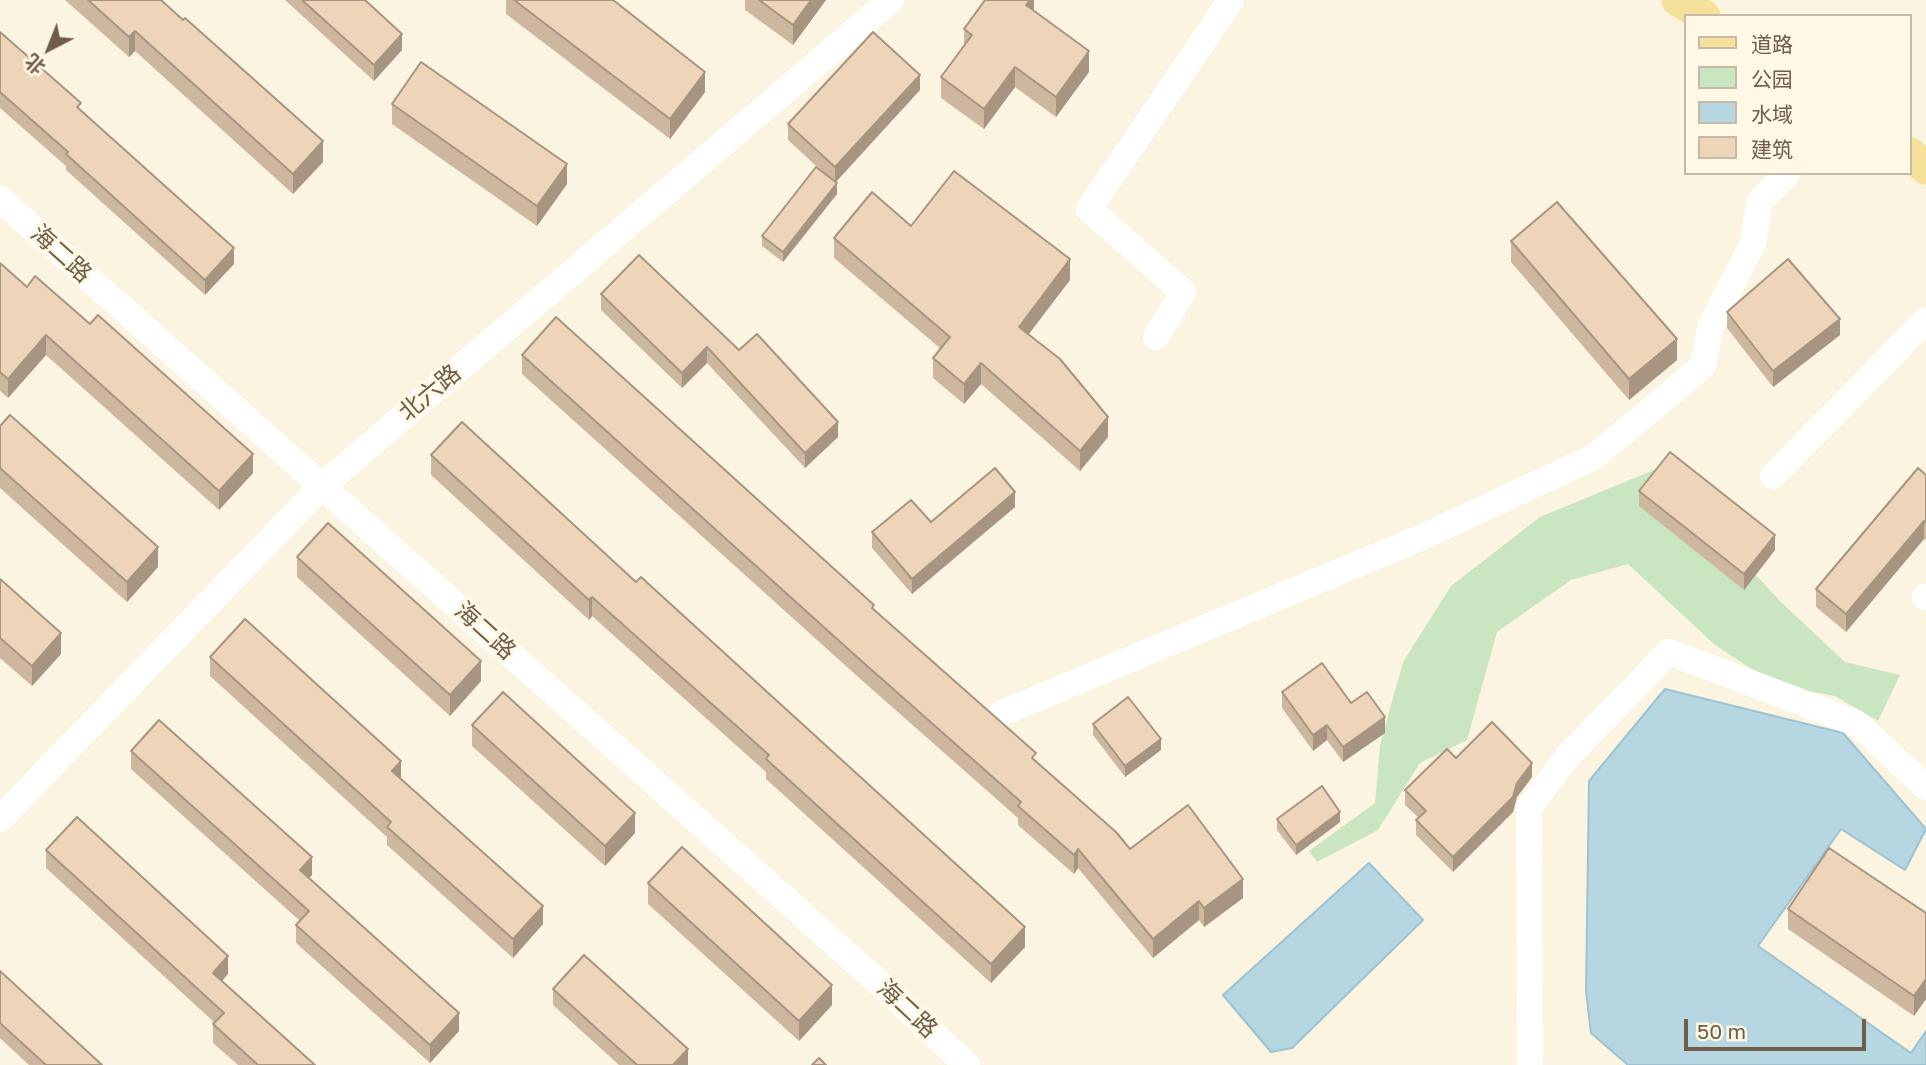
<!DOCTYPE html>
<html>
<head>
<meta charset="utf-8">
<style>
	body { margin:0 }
	#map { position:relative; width:1926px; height:1065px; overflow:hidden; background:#faf4e0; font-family:"Golos Text","Noto Sans SC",sans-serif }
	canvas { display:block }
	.legend { position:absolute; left:1684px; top:14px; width:228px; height:161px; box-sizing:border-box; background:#fef8e5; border:2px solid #c5baa7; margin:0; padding:9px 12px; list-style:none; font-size:21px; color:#6f5c49 }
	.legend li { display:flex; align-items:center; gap:14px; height:35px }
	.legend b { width:35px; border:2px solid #c5baa7 }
	.north { position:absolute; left:14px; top:14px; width:70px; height:70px; -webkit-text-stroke:5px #fef8e5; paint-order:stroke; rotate:222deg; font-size:19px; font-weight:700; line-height:28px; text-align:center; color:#6f5c49 }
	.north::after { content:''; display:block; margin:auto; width:24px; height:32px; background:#6f5c49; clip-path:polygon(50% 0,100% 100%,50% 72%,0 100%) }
	.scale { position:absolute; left:1684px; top:1019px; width:182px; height:32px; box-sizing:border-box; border:4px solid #6f5c49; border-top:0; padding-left:9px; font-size:21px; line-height:24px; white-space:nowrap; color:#6f5c49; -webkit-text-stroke:5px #fef8e5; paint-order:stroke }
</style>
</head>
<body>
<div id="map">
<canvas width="1926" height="1065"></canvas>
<ul class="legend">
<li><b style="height:9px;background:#f6e19b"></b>道路</li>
<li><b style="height:19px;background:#cae6c0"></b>公园</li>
<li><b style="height:19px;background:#b6d6e2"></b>水域</li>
<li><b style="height:19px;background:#eed5b9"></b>建筑</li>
</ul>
<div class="north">北</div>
<div class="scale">50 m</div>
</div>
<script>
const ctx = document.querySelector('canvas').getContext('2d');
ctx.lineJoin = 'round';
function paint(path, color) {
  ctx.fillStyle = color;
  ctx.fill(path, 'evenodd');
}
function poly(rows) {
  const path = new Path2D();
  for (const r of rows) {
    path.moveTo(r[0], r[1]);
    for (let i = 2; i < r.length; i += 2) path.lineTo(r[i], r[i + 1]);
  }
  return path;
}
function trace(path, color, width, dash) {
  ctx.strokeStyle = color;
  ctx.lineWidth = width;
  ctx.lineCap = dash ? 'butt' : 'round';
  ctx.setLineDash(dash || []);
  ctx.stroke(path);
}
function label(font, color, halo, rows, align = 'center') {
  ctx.font = font + ' "Golos Text","Noto Sans SC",sans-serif';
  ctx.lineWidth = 6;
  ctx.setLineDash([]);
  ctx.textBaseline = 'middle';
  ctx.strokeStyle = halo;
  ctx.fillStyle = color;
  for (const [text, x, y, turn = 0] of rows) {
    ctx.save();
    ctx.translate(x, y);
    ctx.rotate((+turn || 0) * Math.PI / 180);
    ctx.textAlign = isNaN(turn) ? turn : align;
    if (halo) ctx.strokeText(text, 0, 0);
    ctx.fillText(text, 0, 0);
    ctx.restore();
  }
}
const green = poly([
	[1656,469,1783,604,1845,662,1900,675,1878,721,1835,696,1776,685,1715,645,1628,564,1571,580,1497,632,1467,740,1420,763,1378,830,1317,862,1309,851,1375,803,1380,745,1403,662,1451,586,1540,517]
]);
const water = poly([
	[1665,689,1843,733,1926,829,1905,870,1841,829,1758,946,1911,1053,1926,1031,1926,1065,1628,1065,1591,1033,1586,991,1589,781,1665,689],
	[1369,863,1423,920,1292,1048,1271,1052,1223,995,1369,863]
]);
const minor = poly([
	[0,199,876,980,967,1065],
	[1156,337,1183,292,1089,209,1231,0],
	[1773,476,1926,320],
	[1925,597,1926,597],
	[1002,713,1420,538,1594,457,1703,366,1711,325,1753,243,1760,201,1788,173],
	[0,819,322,486,891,0],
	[1530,1065,1529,807,1569,755,1669,652,1856,723,1926,787]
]);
const major = poly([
	[1678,0,1704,16],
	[1910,154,1926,168]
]);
const wall = poly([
	[65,0,161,0,323,162,293,194,135,51,129,57],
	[285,0,365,0,402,50,374,81],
	[506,0,613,0,705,92,670,139,506,14],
	[745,0,826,0,793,45,745,10],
	[1034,0,1034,11,1089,72,1056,117,1015,87,984,129,941,98,941,77,964,46,964,29],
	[0,32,81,110,234,264,205,295,66,170,66,166,0,108],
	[920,90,835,182,837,194,783,262,762,246,762,236,826,175,788,140,788,124],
	[392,104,567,184,537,226,392,124],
	[911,226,1070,280,1028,334,1108,437,1080,471,981,384,964,404,933,378,933,358,941,349,834,258,834,238],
	[1511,241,1677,360,1629,400,1511,262],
	[0,263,27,287,253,473,219,510,46,355,8,398,0,391],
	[601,294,739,350,838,437,805,468,707,363,682,388,601,310],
	[1727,312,1840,335,1773,387,1727,328],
	[522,355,874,610,1130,849,1243,898,1204,927,1199,920,1153,958,1078,868,1074,874,1018,825,1018,818,857,676,522,374],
	[0,426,158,567,127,602,0,488],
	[431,455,1025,947,991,983,766,779,766,772,592,616,589,620,431,475],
	[1926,475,1926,540,1924,539,1846,632,1816,607,1816,589],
	[1639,491,1775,550,1744,590,1639,506],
	[1015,507,912,594,872,548,872,532],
	[297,557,481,681,450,716,297,577],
	[0,579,61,654,32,686,0,658],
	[210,657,401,779,543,924,513,958,387,845,387,837,210,676],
	[1282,692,1351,703,1385,733,1343,762,1327,740,1313,751,1282,708],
	[1093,724,1161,750,1125,777,1093,735],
	[472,725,635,833,605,866,472,746],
	[131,751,312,875,309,878,459,1031,430,1063,296,943,296,925,300,921,131,769],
	[1456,758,1532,777,1517,797,1513,812,1453,872,1416,835,1416,820,1419,818,1405,805,1405,790],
	[1277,819,1340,822,1296,855,1277,830],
	[46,850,228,974,222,981,315,1065,238,1065,213,1043,213,1024,215,1023,46,868],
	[648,883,832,1005,799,1041,648,904],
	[1788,909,1926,913,1926,999,1914,1016,1788,929],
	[0,971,102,1065,29,1065,0,1038],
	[553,989,688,1065,619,1065,553,1005]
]);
const shadedWall = poly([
	[811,0,826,0,793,45,793,25],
	[1030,0,1034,0,1034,14,1026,5],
	[135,31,135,51,129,57,129,37],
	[402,34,402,50,374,81,374,65],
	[1089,51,1089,72,1056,117,1056,97],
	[1015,67,1015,87,984,129,984,109],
	[705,72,705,92,670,139,670,119],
	[920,75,920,90,835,183,835,167],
	[323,141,323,162,293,194,293,174],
	[567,164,567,184,537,226,537,206],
	[837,183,837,194,783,262,783,252],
	[234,248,234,264,205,295,205,280],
	[1070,259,1070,280,1019,347,1019,327],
	[1840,319,1840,335,1773,387,1773,371],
	[46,335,46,355,8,398,8,379],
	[1677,339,1677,360,1629,400,1629,379],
	[707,347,707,363,682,388,682,373],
	[981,363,981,384,964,404,964,384],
	[1108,417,1108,437,1080,471,1080,451],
	[838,422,838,437,805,468,805,453],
	[253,454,253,473,219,510,219,491],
	[1015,492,1015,507,912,594,912,579],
	[1924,521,1924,539,1846,632,1846,614],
	[1775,535,1775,550,1744,590,1744,574],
	[158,547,158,567,127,602,127,582],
	[592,597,592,616,589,620,589,600],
	[61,633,61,654,32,686,32,666],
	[481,661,481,681,450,716,450,695],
	[1385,717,1385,733,1343,762,1343,747],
	[1327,725,1327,740,1313,751,1313,735],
	[1161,739,1161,750,1125,777,1125,766],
	[401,761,401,779,392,790,392,771],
	[1532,763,1532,777,1517,797,1513,812,1453,872,1453,857],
	[1340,812,1340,822,1296,855,1296,845],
	[635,813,635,833,605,866,605,846],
	[1078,849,1078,868,1074,874,1074,855],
	[312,857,312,875,300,888,300,870],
	[1243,879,1243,898,1204,927,1204,908],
	[1199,901,1199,920,1153,958,1153,939],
	[543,906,543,924,513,958,513,939],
	[1025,927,1025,947,991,983,991,964],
	[228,956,228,974,213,991,213,973],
	[1926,979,1926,999,1914,1016,1914,996],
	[832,985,832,1005,799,1041,799,1021],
	[459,1013,459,1031,430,1063,430,1045],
	[688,1049,688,1065,673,1065]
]);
const building = poly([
	[88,0,161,0,183,20,185,18,323,141,293,174,135,31,129,37,88,0],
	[302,0,365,0,402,34,374,65,302,0],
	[514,0,613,0,705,72,670,119,514,0],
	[759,0,811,0,793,25,759,0],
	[985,0,1030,0,1026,5,1089,51,1056,97,1015,67,984,109,941,77,972,35,964,29,985,0],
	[0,32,81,103,77,107,234,248,205,280,66,154,68,152,0,92,0,32],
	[873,32,920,75,835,167,788,124,873,32],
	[421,62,567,164,537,206,392,104,421,62],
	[816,167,837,183,783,252,762,236,816,167],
	[954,171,1070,259,1019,327,1060,359,1108,417,1080,451,981,363,964,384,933,358,950,337,834,238,872,192,911,226,954,171],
	[1557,202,1677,339,1629,379,1511,241,1557,202],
	[639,255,739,350,757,334,838,422,805,453,707,347,682,373,601,294,639,255],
	[1788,259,1840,319,1773,371,1727,312,1788,259],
	[0,263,27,287,35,276,90,324,98,315,253,454,219,491,46,335,8,379,0,372,0,263],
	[556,317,874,605,872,608,1036,753,1032,758,1116,832,1130,849,1188,805,1243,879,1204,908,1199,901,1153,939,1078,849,1074,855,1018,806,1021,802,857,657,522,355,556,317],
	[10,415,158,547,127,582,0,468,0,426,10,415],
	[462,422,636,582,641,577,1025,927,991,964,766,759,769,755,592,597,589,600,431,455,462,422],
	[1670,452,1775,535,1744,574,1639,491,1670,452],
	[995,468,1015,492,912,579,872,532,911,500,931,522,995,468],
	[1918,468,1926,475,1926,523,1924,521,1846,614,1816,589,1918,468],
	[328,523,481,661,450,695,297,557,328,523],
	[0,579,61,633,32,666,0,638,0,579],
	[245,619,401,761,392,771,543,906,513,939,387,827,391,822,210,657,245,619],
	[1322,663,1351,703,1367,692,1385,717,1343,747,1327,725,1313,735,1282,692,1322,663],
	[503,692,635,813,605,846,472,725,503,692],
	[1128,697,1161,739,1125,766,1093,724,1128,697],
	[159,720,312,857,300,870,459,1013,430,1045,296,925,309,911,131,751,159,720],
	[1492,722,1532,763,1517,783,1513,797,1453,857,1416,820,1426,811,1405,790,1447,749,1456,758,1492,722],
	[1322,786,1340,812,1296,845,1277,819,1322,786],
	[77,817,228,956,213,973,315,1065,258,1065,213,1024,224,1013,46,850,77,817],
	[682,847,832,985,799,1021,648,883,682,847],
	[1829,848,1926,913,1926,979,1914,996,1788,909,1829,848],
	[584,955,688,1049,673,1065,637,1065,553,989,584,955],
	[0,971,102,1065,46,1065,0,1023,0,971],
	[819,1058,826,1065,812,1065,819,1058]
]);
const streetNames = [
	["海二路",61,254,42],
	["北六路",430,393,-40],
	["海二路",485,631,42],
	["海二路",907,1009,43]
];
paint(green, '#cae6c0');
paint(water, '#b6d6e2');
trace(water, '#9dc3d3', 2);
trace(minor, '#fff', 26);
trace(major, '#f6e19b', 33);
paint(wall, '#cdb79f');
paint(shadedWall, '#a79582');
paint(building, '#eed5b9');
trace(building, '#a79582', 2);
label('24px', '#6f5c49', '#fef8e5', streetNames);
</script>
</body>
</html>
